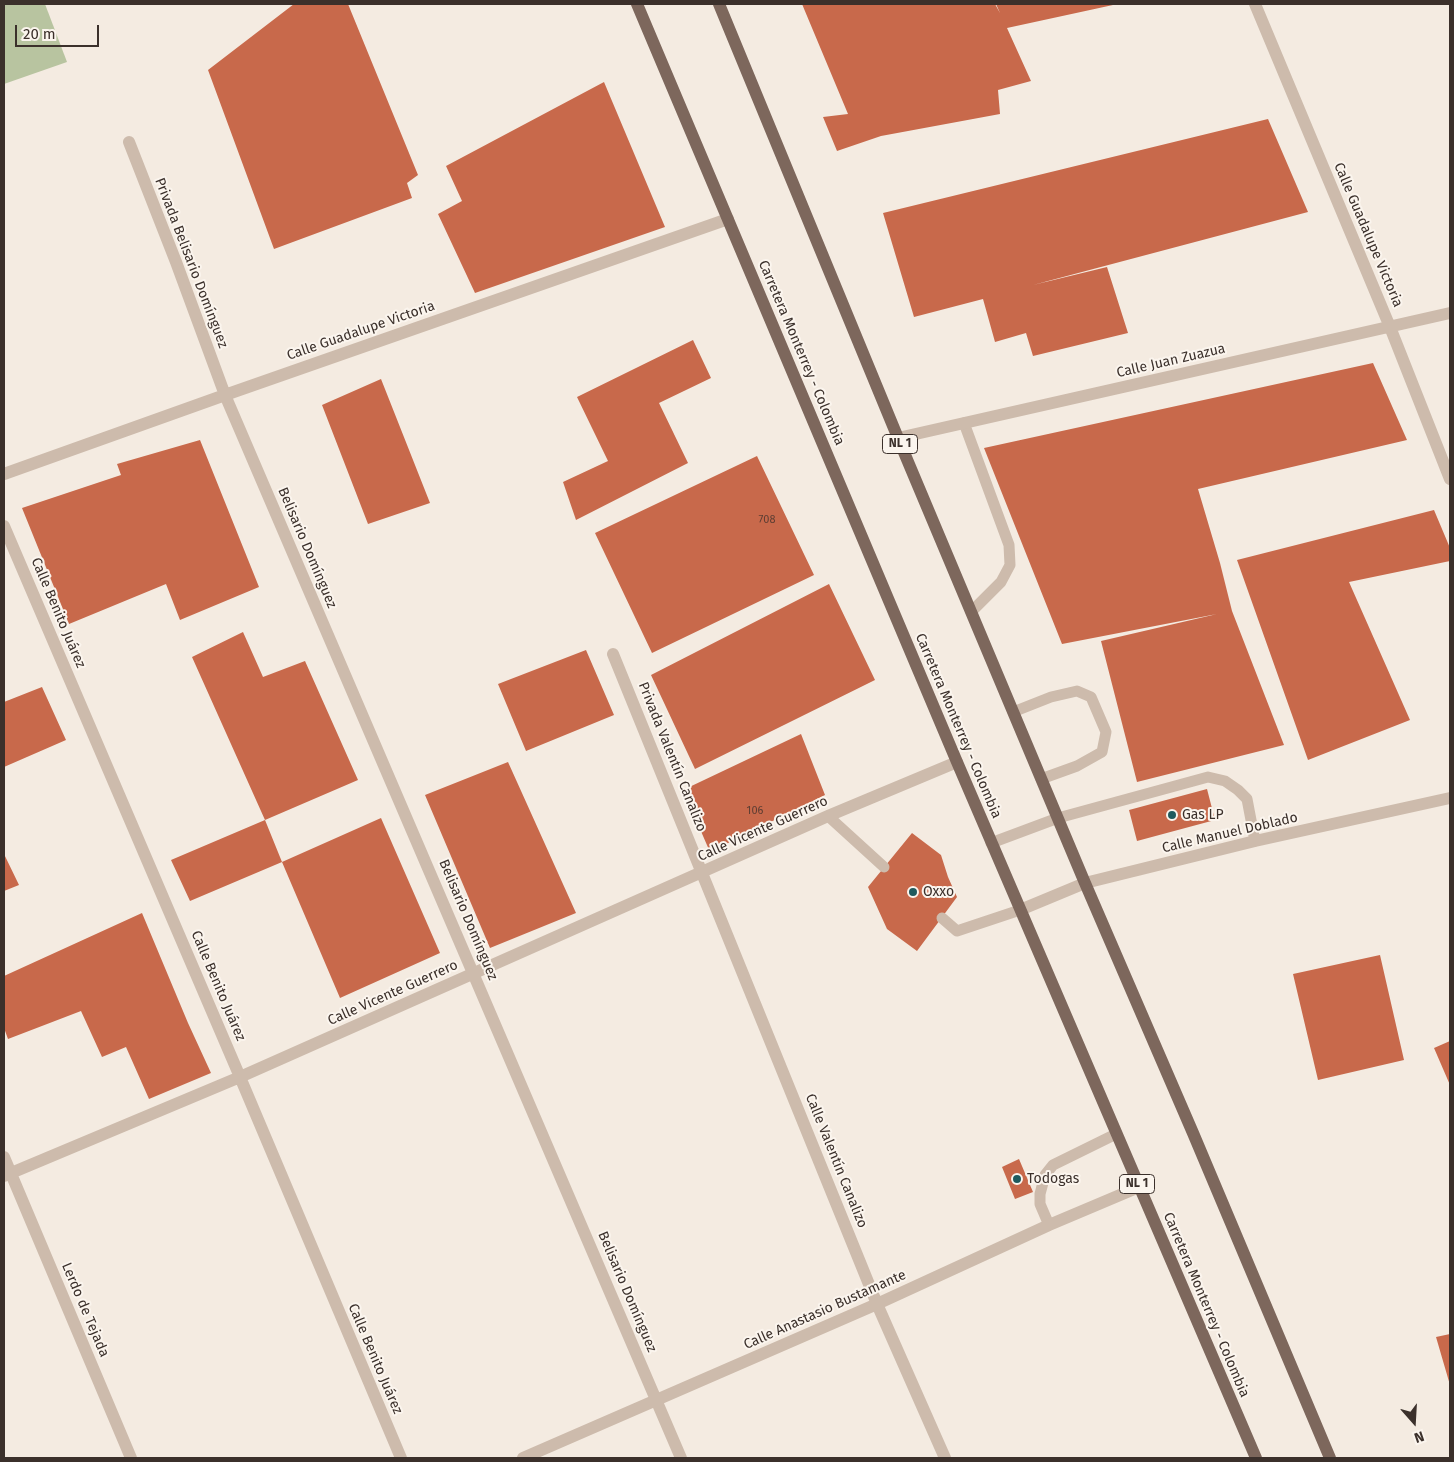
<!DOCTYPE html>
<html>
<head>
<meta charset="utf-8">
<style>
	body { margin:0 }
	#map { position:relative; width:1454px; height:1462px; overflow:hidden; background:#f4ebe1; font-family:"Fira Sans",sans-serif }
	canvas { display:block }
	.frame { position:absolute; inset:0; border:5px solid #3b302b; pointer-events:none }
	.north { position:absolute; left:1389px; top:1397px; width:50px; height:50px; -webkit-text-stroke:4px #fbf5ee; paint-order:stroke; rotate:161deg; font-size:14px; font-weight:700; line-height:20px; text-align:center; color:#3b302b }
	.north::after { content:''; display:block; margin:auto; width:18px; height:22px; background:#3b302b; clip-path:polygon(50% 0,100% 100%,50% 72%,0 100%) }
	.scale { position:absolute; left:15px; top:25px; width:84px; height:22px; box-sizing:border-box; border:2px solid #3b302b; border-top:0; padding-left:6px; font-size:15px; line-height:18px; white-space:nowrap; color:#3b302b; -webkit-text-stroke:4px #fbf5ee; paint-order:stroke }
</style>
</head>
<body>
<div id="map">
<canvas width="1454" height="1462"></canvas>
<div class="frame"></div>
<div class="north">N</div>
<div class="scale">20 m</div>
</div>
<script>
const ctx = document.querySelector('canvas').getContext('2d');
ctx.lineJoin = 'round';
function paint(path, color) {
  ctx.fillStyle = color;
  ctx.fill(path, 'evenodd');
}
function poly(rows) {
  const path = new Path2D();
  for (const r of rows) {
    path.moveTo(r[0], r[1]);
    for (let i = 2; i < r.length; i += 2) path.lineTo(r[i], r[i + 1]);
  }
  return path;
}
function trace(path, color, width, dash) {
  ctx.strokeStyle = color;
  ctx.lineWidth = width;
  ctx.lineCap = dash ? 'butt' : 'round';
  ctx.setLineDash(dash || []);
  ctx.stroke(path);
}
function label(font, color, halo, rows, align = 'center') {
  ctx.font = font + ' "Fira Sans",sans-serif';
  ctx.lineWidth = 4;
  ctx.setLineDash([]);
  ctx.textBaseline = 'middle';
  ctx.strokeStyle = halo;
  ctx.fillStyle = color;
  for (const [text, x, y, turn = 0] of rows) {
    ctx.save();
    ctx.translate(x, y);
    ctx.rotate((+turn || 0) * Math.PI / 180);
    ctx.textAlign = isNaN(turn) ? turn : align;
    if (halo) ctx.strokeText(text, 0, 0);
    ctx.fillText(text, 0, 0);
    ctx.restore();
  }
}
const green = poly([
	[4,4,45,4,67,62,4,84]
]);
const building = poly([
	[294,4,348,4,418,175,407,183,412,198,274,249,208,70],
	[802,4,995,4,1000,13,996,4,1113,5,1007,28,1031,81,998,90,1000,114,881,136,837,151,823,117,848,114],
	[604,82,665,227,475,293,438,214,462,201,446,166],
	[1268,119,1308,212,1033,285,1107,267,1128,333,1033,356,1026,333,995,342,983,299,914,317,883,213],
	[693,340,711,378,659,403,688,463,576,520,563,482,608,461,577,397],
	[1373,363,1407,440,1198,489,1220,563,1232,611,1284,745,1137,782,1101,641,1217,614,1062,644,984,448],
	[381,379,430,503,368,524,322,405],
	[200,440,259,587,180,620,166,584,69,624,22,508,121,475,117,464],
	[757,456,814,575,652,653,595,533],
	[1434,510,1450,548,1450,561,1349,582,1410,720,1308,760,1237,560],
	[829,584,875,680,695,769,651,675],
	[243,632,263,677,305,661,358,780,265,820,192,657],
	[586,650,614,715,526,751,498,684],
	[42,687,66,740,4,767,4,702],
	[801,734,825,795,710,852,683,790],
	[508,762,576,913,490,948,425,795],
	[1207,789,1215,820,1137,841,1129,810],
	[381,818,440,953,340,998,282,862],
	[265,820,282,862,190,901,171,860],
	[912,833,941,855,948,877,957,897,917,951,887,929,868,887],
	[4,854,19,885,4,891],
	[142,913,188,1023,211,1073,149,1099,126,1047,102,1057,81,1011,8,1039,4,1028,4,976],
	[1380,955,1404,1060,1318,1080,1293,974],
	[1450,1041,1450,1085,1434,1048],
	[1019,1159,1033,1192,1015,1199,1002,1167],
	[1450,1334,1450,1385,1436,1337]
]);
const service = poly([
	[964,423,1009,545,1010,565,1001,582,971,612],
	[1013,712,1051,697,1077,691,1091,697,1106,732,1102,752,1077,766,1041,779],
	[828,816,884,867],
	[991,843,1058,818,1208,777,1225,781,1238,790,1247,799,1255,841],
	[942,918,957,931,1020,910],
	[1049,1225,1040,1204,1040,1194,1045,1175,1053,1165,1116,1134]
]);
const minor = poly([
	[1255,4,1390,327,1450,479],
	[129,142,176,262,225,395,681,1458],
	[898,438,1450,313],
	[4,474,225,395,728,219],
	[4,526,240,1077,401,1458],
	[613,654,877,1304,945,1458],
	[1020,910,1085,883,1255,841,1450,798],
	[4,1157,131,1458],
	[4,1176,240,1077,828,816,957,762],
	[523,1458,877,1304,1049,1225,1139,1187]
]);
const primary = poly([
	[637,4,957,762,1256,1458],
	[719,4,898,438,1085,883,1193,1133,1330,1458]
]);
const markers = [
	[1172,815,5,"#1f5a5e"],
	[913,892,5,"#1f5a5e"],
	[1017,1179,5,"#1f5a5e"]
];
const numberNames = [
	["708",767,520],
	["106",755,811]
];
const shields = [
	[900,444,35],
	[1137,1184,35]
];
const shieldNames = [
	["NL 1",900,444],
	["NL 1",1137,1184]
];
const streetNames = [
	["Calle Guadalupe Victoria",1368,235,67],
	["Privada Belisario Domínguez",191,263,69],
	["Calle Guadalupe Victoria",361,331,-19],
	["Carretera Monterrey - Colombia",801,353,67],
	["Calle Juan Zuazua",1171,361,-13],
	["Belisario Domínguez",307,548,67],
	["Calle Benito Juárez",58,613,67],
	["Carretera Monterrey - Colombia",958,726,67],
	["Privada Valentín Canalizo",672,757,68],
	["Calle Vicente Guerrero",763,829,-24],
	["Calle Manuel Doblado",1230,833,-13],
	["Belisario Domínguez",468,920,67],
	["Calle Benito Juárez",218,986,67],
	["Calle Vicente Guerrero",393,993,-24],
	["Calle Valentín Canalizo",836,1161,68],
	["Belisario Domínguez",627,1292,67],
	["Carretera Monterrey - Colombia",1206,1305,67],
	["Lerdo de Tejada",85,1310,67],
	["Calle Anastasio Bustamante",825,1310,-24],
	["Calle Benito Juárez",375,1359,67]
];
const poiNames = [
	["Gas LP",1182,815],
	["Oxxo",923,892],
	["Todogas",1027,1179]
];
paint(green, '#b8c4a0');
paint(building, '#c8694b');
trace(service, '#cdbbac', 11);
trace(minor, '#cdbbac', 12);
trace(primary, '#7d675c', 12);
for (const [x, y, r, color] of markers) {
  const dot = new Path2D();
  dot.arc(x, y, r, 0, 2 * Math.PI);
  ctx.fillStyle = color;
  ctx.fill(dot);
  trace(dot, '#fbf5ee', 2);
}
label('11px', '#5e3e33', null, numberNames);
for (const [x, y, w] of shields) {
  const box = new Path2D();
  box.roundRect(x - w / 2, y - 9.5, w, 19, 4);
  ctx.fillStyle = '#fbf5ee';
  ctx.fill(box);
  trace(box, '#3b302b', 1);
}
label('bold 12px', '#3b302b', null, shieldNames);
label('14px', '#3b302b', '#fbf5ee', streetNames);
label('14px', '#3b302b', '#fbf5ee', poiNames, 'left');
</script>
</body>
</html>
